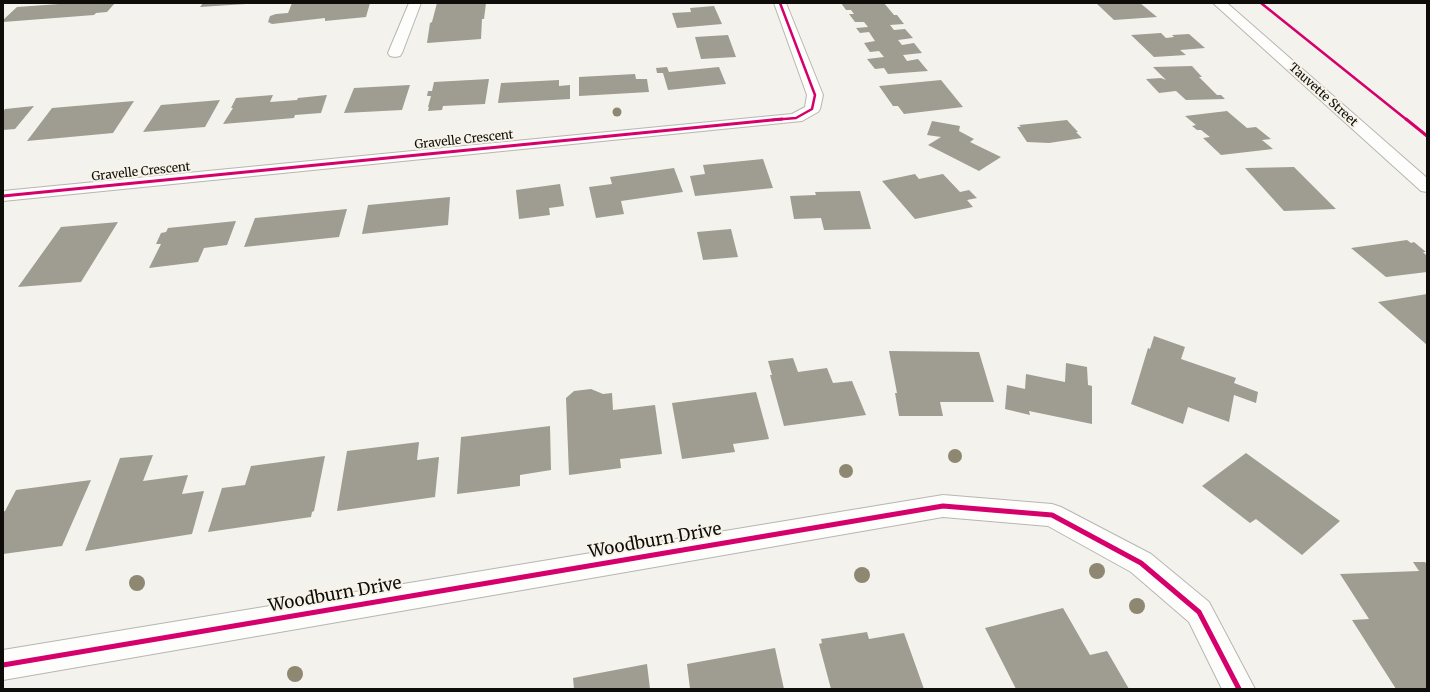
<!DOCTYPE html>
<html>
<head>
<meta charset="utf-8">
<style>
	body { margin:0 }
	#map { position:relative; width:1430px; height:692px; overflow:hidden; background:#f4f2ec; font-family:Merriweather,serif }
	canvas { display:block }
	.frame { position:absolute; inset:0; border:4px solid #0e0d09; pointer-events:none }
</style>
</head>
<body>
<div id="map">
<canvas width="1430" height="692"></canvas>
<div class="frame"></div>
</div>
<script>
const ctx = document.querySelector('canvas').getContext('2d');
ctx.lineJoin = 'round';
function paint(path, color) {
  ctx.fillStyle = color;
  ctx.fill(path, 'evenodd');
}
function poly(rows) {
  const path = new Path2D();
  for (const r of rows) {
    path.moveTo(r[0], r[1]);
    for (let i = 2; i < r.length; i += 2) path.lineTo(r[i], r[i + 1]);
  }
  return path;
}
function trace(path, color, width, dash) {
  ctx.strokeStyle = color;
  ctx.lineWidth = width;
  ctx.lineCap = dash ? 'butt' : 'round';
  ctx.setLineDash(dash || []);
  ctx.stroke(path);
}
function label(font, color, halo, rows, align = 'center') {
  ctx.font = font + ' Merriweather,serif';
  ctx.lineWidth = 4;
  ctx.setLineDash([]);
  ctx.textBaseline = 'middle';
  ctx.strokeStyle = halo;
  ctx.fillStyle = color;
  for (const [text, x, y, turn = 0] of rows) {
    ctx.save();
    ctx.translate(x, y);
    ctx.rotate((+turn || 0) * Math.PI / 180);
    ctx.textAlign = isNaN(turn) ? turn : align;
    if (halo) ctx.strokeText(text, 0, 0);
    ctx.fillText(text, 0, 0);
    ctx.restore();
  }
}
const building = poly([
	[73,3,115,3,107,12,96,13,94,15,3,22,3,20,17,7],
	[203,3,245,3,246,4,200,7],
	[292,3,370,3,366,17,325,21,325,18,272,24,268,22,270,16,276,14,288,13],
	[437,3,486,3,484,19,482,19,481,39,427,43,430,23,432,22],
	[841,3,884,3,894,15,897,15,904,24,890,25,894,30,905,29,913,38,898,40,902,45,914,43,922,53,903,55,907,61,918,59,928,71,888,74,884,68,875,69,867,59,884,57,879,51,870,52,864,43,875,41,869,32,860,33,856,28,868,27,864,22,855,22,849,14,854,14,851,10,846,10],
	[1096,3,1140,3,1157,17,1114,20],
	[714,6,722,24,677,28,672,13,691,12,690,8],
	[1161,33,1166,38,1174,37,1172,35,1189,34,1205,48,1180,50,1186,55,1154,57,1131,35],
	[728,35,736,57,701,59,695,37],
	[1192,66,1202,77,1199,77,1217,95,1221,95,1225,99,1186,100,1176,91,1159,93,1146,79,1161,78,1166,80,1153,67],
	[667,67,669,72,719,67,726,84,668,90,663,73,657,73,656,68],
	[635,74,636,79,647,79,649,92,579,96,579,77],
	[489,79,485,104,443,106,442,110,428,111,429,107,428,107,431,96,427,96,428,91,432,91,434,82],
	[559,80,559,86,570,85,570,99,498,103,501,83],
	[941,80,963,107,904,114,898,106,893,106,879,86],
	[410,85,402,110,344,113,354,88],
	[273,95,270,102,297,100,298,98,327,95,321,113,295,115,294,118,223,124,233,108,231,108,236,98],
	[220,100,205,127,143,132,161,105],
	[134,101,113,133,27,141,52,108],
	[34,106,15,129,3,130,3,112,5,109],
	[1227,111,1247,128,1256,127,1271,139,1262,140,1273,149,1221,155,1203,138,1210,137,1201,130,1197,130,1192,126,1196,125,1185,116],
	[1067,120,1078,132,1076,132,1082,138,1049,143,1027,142,1017,127,1021,127,1019,125],
	[932,121,960,126,959,131,974,139,970,142,1001,157,979,171,928,145,941,137,927,135],
	[763,159,773,188,695,196,690,176,705,174,703,165],
	[1294,167,1336,209,1284,211,1245,168],
	[674,168,683,192,621,201,624,214,596,218,589,187,612,184,610,177],
	[915,174,919,179,943,174,960,192,969,190,977,198,967,200,973,207,915,219,882,181],
	[560,184,564,206,549,208,550,215,519,219,516,190],
	[860,191,871,229,824,230,821,218,794,219,790,196,816,195,815,192],
	[450,197,448,225,362,234,368,205],
	[347,209,339,237,244,247,255,218],
	[236,221,227,245,204,248,198,262,149,268,161,244,156,244,161,233,166,232,168,228],
	[118,222,81,282,18,287,61,227],
	[731,229,738,257,703,260,697,232],
	[1407,240,1411,243,1414,242,1426,252,1423,252,1427,256,1427,272,1386,277,1351,248],
	[1427,294,1427,345,1378,302],
	[1154,336,1185,347,1181,359,1236,378,1234,383,1258,392,1256,403,1234,395,1229,422,1188,407,1183,424,1131,404,1148,348,1150,349],
	[889,351,979,352,994,402,940,402,943,416,899,416,895,393,897,393],
	[793,358,798,372,827,368,833,383,852,381,866,415,784,426,770,375,772,375,768,361],
	[1066,363,1087,367,1088,385,1092,386,1092,424,1029,411,1030,415,1005,409,1007,385,1025,389,1026,374,1065,382],
	[591,389,603,394,612,393,613,410,655,405,662,454,620,459,621,468,569,475,566,398,574,391],
	[756,392,769,439,733,444,735,452,682,459,672,403],
	[550,426,551,470,520,475,520,486,457,494,461,437],
	[419,442,417,460,439,457,435,497,337,511,347,451],
	[1246,453,1340,521,1302,555,1256,519,1250,523,1202,486],
	[153,455,143,481,188,475,182,494,204,491,192,534,85,551,120,458],
	[325,456,314,511,312,512,311,517,208,532,222,488,245,485,251,466],
	[91,480,62,546,3,554,3,512,5,511,16,490],
	[1413,562,1425,562,1427,565,1427,689,1396,689,1352,620,1369,619,1340,574,1419,571],
	[1063,608,1090,655,1107,651,1129,689,1016,689,985,628],
	[867,632,869,639,904,633,924,689,831,689,819,644,822,643,821,639],
	[775,648,784,689,690,689,687,664],
	[647,664,650,689,574,689,573,678]
]);
const minor = poly([
	[409,3,421,3,402,53,400,56,395,57,390,56,388,53,409,3],
	[774,3,786,3,823,95,820,109,818,112,802,121,3,201,3,191,792,114,805,107,807,95,774,3],
	[1213,3,1227,3,1427,178,1427,192,1421,191,1213,3],
	[943,495,1052,504,1061,507,1151,554,1209,602,1255,689,1222,689,1189,622,1131,572,1048,526,943,517,3,680,3,650,943,495]
]);
const cyclewayFar2 = poly([
	[1261,3,1407,120],
	[772,120,796,118,812,109,815,95,780,3]
]);
const cyclewayFar1 = poly([
	[1406,119,1427,136],
	[3,196,782,119]
]);
const cycleway = poly([
	[3,665,943,506,1052,515,1141,563,1199,612,1239,689]
]);
const trees = [
	[617,112,4.5],
	[955,456,7],
	[846,471,7],
	[1097,571,8],
	[862,575,8],
	[137,583,8],
	[1137,606,8],
	[295,674,8]
];
const farStreetnames = [
	["Tauvette Street",1323,95,42],
	["Gravelle Crescent",464,140,-6],
	["Gravelle Crescent",141,172,-6]
];
const nearStreetnames = [
	["Woodburn Drive",655,541,-10],
	["Woodburn Drive",335,595,-10]
];
paint(building, '#9f9c92');
trace(minor, '#b8b6b2', 2);
paint(minor, '#fdfdfc');
trace(cyclewayFar2, '#d6006c', 2.5);
trace(cyclewayFar1, '#d6006c', 3);
trace(cycleway, '#d6006c', 5);
ctx.fillStyle = '#8e8772';
for (const [x, y, r] of trees) {
  ctx.beginPath();
  ctx.arc(x, y, r, 0, 2 * Math.PI);
  ctx.fill();
}
label('12px', '#0e0d09', '#f7f3e9', farStreetnames);
label('17px', '#0e0d09', '#f7f3e9', nearStreetnames);
</script>
</body>
</html>
